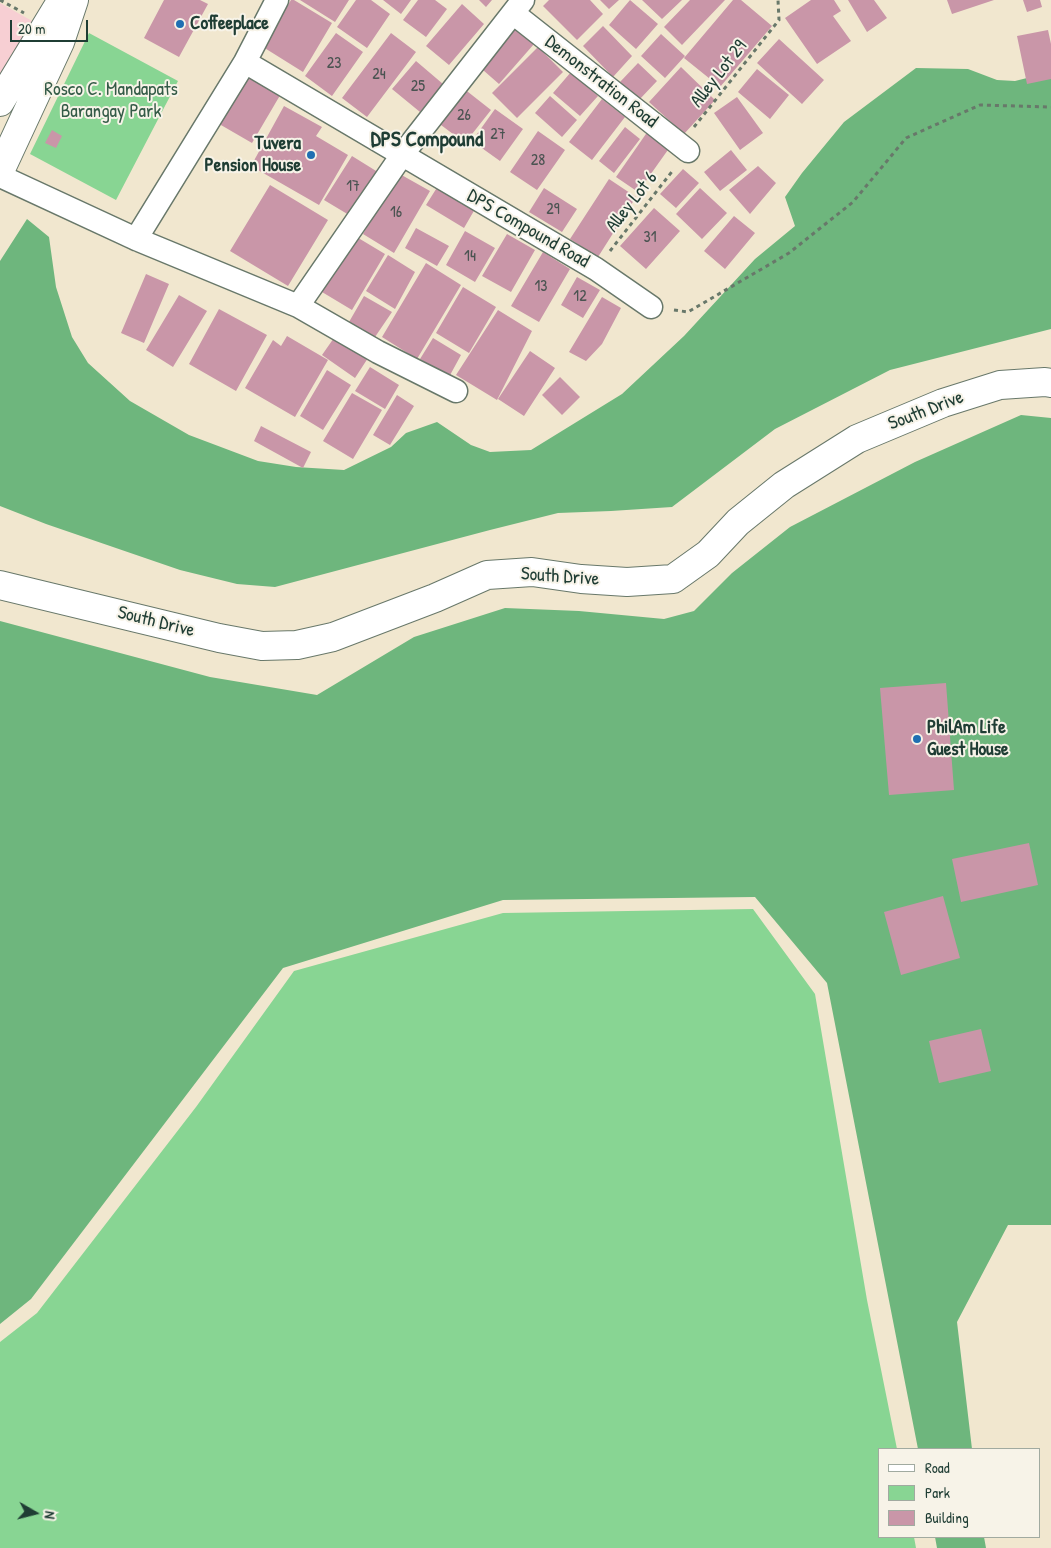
<!DOCTYPE html>
<html>
<head>
<meta charset="utf-8">
<style>
	body { margin:0 }
	#map { position:relative; width:1051px; height:1548px; overflow:hidden; background:#f1e7cf; font-family:"Patrick Hand",sans-serif }
	canvas { display:block }
	.legend { position:absolute; left:878px; top:1448px; width:162px; height:90px; box-sizing:border-box; background:#f7f3e8; border:1px solid #a1aaa0; margin:0; padding:6px 9px; list-style:none; font-size:15px; color:#1f3d34 }
	.legend li { display:flex; align-items:center; gap:10px; height:25px }
	.legend b { width:25px; border:1px solid #a1aaa0 }
	.north { position:absolute; left:10px; top:1488px; width:50px; height:50px; -webkit-text-stroke:4px #f7f3e8; paint-order:stroke; rotate:98deg; font-size:14px; font-weight:700; line-height:20px; text-align:center; color:#1f3d34 }
	.north::after { content:''; display:block; margin:auto; width:18px; height:22px; background:#1f3d34; clip-path:polygon(50% 0,100% 100%,50% 72%,0 100%) }
	.scale { position:absolute; left:10px; top:20px; width:78px; height:22px; box-sizing:border-box; border:2px solid #1f3d34; border-top:0; padding-left:6px; font-size:15px; line-height:18px; white-space:nowrap; color:#1f3d34; -webkit-text-stroke:4px #f7f3e8; paint-order:stroke }
</style>
</head>
<body>
<div id="map">
<canvas width="1051" height="1548"></canvas>
<ul class="legend">
<li><b style="height:6px;background:#fff"></b>Road</li>
<li><b style="height:14px;background:#88d593"></b>Park</li>
<li><b style="height:14px;background:#c996a8"></b>Building</li>
</ul>
<div class="north">N</div>
<div class="scale">20 m</div>
</div>
<script>
const ctx = document.querySelector('canvas').getContext('2d');
ctx.lineJoin = 'round';
function paint(path, color) {
  ctx.fillStyle = color;
  ctx.fill(path, 'evenodd');
}
function poly(rows) {
  const path = new Path2D();
  for (const r of rows) {
    path.moveTo(r[0], r[1]);
    for (let i = 2; i < r.length; i += 2) path.lineTo(r[i], r[i + 1]);
  }
  return path;
}
function trace(path, color, width, dash) {
  ctx.strokeStyle = color;
  ctx.lineWidth = width;
  ctx.lineCap = dash ? 'butt' : 'round';
  ctx.setLineDash(dash || []);
  ctx.stroke(path);
}
function label(font, color, halo, rows, align = 'center') {
  ctx.font = font + ' "Patrick Hand",sans-serif';
  ctx.lineWidth = 4;
  ctx.setLineDash([]);
  ctx.textBaseline = 'middle';
  ctx.strokeStyle = halo;
  ctx.fillStyle = color;
  for (const [text, x, y, turn = 0] of rows) {
    ctx.save();
    ctx.translate(x, y);
    ctx.rotate((+turn || 0) * Math.PI / 180);
    ctx.textAlign = isNaN(turn) ? turn : align;
    if (halo) ctx.strokeText(text, 0, 0);
    ctx.fillText(text, 0, 0);
    ctx.restore();
  }
}
const built = poly([
	[0,3,34,22,0,83]
]);
const green = poly([
	[89,33,178,81,116,200,30,154],
	[753,909,815,994,867,1300,897,1449,880,1449,880,1537,914,1537,916,1548,0,1548,0,1342,37,1313,196,1107,294,971,503,913]
]);
const forest = poly([
	[916,68,968,69,997,80,1015,81,1051,72,1051,329,890,370,775,429,672,507,611,511,558,513,490,530,275,587,237,584,180,570,46,524,0,506,0,261,27,219,49,237,56,287,72,337,88,363,130,401,189,435,258,461,296,467,344,470,391,447,406,433,437,422,471,445,490,452,531,450,622,394,684,336,755,259,795,226,785,197,802,173,844,122],
	[1021,415,1051,418,1051,1225,1008,1225,957,1322,972,1449,918,1449,827,983,755,897,503,900,283,968,31,1299,0,1324,0,621,210,677,317,695,414,637,505,608,579,611,664,619,694,611,732,573,790,527,915,462],
	[935,1537,984,1537,986,1548,937,1548]
]);
const building = poly([
	[164,0,200,0,208,4,179,57,144,38],
	[291,0,294,0,332,23,303,72,263,47],
	[300,0,349,0,335,22],
	[356,0,371,0,390,14,367,48,337,27],
	[383,0,411,0,401,14],
	[418,0,435,0,447,9,426,37,403,20],
	[479,0,492,0,486,7],
	[549,0,590,0,603,14,577,40,543,6],
	[600,0,619,0,609,9],
	[630,0,658,24,636,49,609,25],
	[642,0,682,0,662,19],
	[690,0,725,0,682,45,664,27],
	[733,0,741,0,772,26,720,87,684,58],
	[811,0,834,0,841,11,833,16,851,41,817,64,785,18],
	[848,0,874,0,887,18,867,32],
	[947,0,994,0,952,14],
	[1023,0,1040,0,1042,7,1027,12],
	[462,4,484,24,449,65,426,46],
	[511,23,534,44,499,84,475,63],
	[603,26,632,56,613,77,583,46],
	[1048,30,1051,44,1051,79,1027,84,1017,36],
	[336,33,363,52,332,96,305,76],
	[391,33,416,52,367,117,342,98],
	[661,34,685,56,665,78,641,56],
	[779,39,824,80,802,104,757,63],
	[538,47,563,72,517,118,492,93],
	[416,61,443,84,420,112,392,89],
	[638,63,657,81,639,100,620,82],
	[681,67,715,100,684,134,649,102],
	[244,69,282,92,252,143,214,121],
	[757,69,789,95,770,119,738,92],
	[571,72,598,96,580,116,553,93],
	[463,88,491,110,465,143,437,122],
	[550,96,577,120,562,137,535,113],
	[737,97,763,133,740,150,714,113],
	[602,99,625,117,592,160,569,142],
	[284,106,322,127,316,136,348,155,319,205,251,166],
	[495,109,523,129,500,161,472,141],
	[625,127,640,139,614,173,599,161],
	[52,130,62,136,56,148,45,143],
	[538,131,565,150,537,190,510,172],
	[648,131,670,147,638,192,616,177],
	[731,150,747,170,720,191,704,172],
	[352,156,381,174,354,218,324,200],
	[758,166,776,183,750,214,729,190],
	[683,169,699,183,676,208,660,194],
	[398,173,430,191,394,253,363,234],
	[609,179,636,197,598,257,570,239],
	[270,185,328,220,288,286,230,251],
	[438,186,475,209,464,228,426,205],
	[544,188,577,209,562,232,529,212],
	[700,188,727,213,702,239,676,214],
	[654,208,680,231,646,269,620,246],
	[734,216,755,233,725,269,704,251],
	[416,228,449,246,437,266,405,248],
	[465,231,495,248,475,282,446,265],
	[507,234,535,250,511,292,482,276],
	[355,236,385,254,352,310,322,292],
	[543,252,570,269,539,322,511,306],
	[388,255,415,272,395,309,366,291],
	[426,263,461,285,417,359,382,337],
	[146,274,169,284,144,343,121,333],
	[577,277,600,290,583,318,561,305],
	[463,287,496,307,469,353,436,333],
	[179,295,207,311,173,367,146,350],
	[364,296,392,312,375,337,349,322],
	[602,297,621,308,602,344,586,361,569,352],
	[219,309,267,335,236,391,189,364],
	[498,310,532,331,497,400,456,375],
	[336,335,368,358,355,378,322,355],
	[287,336,328,360,295,417,245,388,273,340,281,346],
	[433,338,461,355,449,377,420,359],
	[530,351,555,368,524,416,498,399],
	[370,367,399,385,385,409,355,391],
	[327,370,351,385,323,430,300,416],
	[560,377,580,397,562,415,542,395],
	[352,393,382,410,353,459,323,441],
	[397,395,414,406,390,445,373,435],
	[261,426,311,452,303,468,254,441],
	[946,683,954,790,889,795,880,688],
	[1029,843,1038,885,961,902,952,859],
	[943,896,960,958,901,975,884,912],
	[981,1029,991,1071,939,1083,929,1041]
]);
const path = poly([
	[0,0,24,13],
	[694,127,779,20,778,0],
	[610,251,674,169],
	[674,310,688,312,789,253,853,202,906,138,980,105,1051,107]
]);
const minor = poly([
	[513,13,688,151],
	[245,62,596,269,651,307],
	[0,176,136,239,298,306,378,352,456,391],
	[136,239,245,62,277,0],
	[298,306,402,155,523,0]
]);
const secondary = poly([
	[0,585,219,638,262,646,297,645,333,637,435,598,487,575,532,572,581,579,627,582,673,579,708,554,738,522,784,485,857,439,943,403,1000,385,1045,382,1051,383]
]);
const primary = poly([
	[0,102,62,0],
	[0,171,60,42,74,0]
]);
const markers = [
	[180,24,5,"#1f6fb2"],
	[311,155,5,"#1f6fb2"],
	[917,739,5,"#1f6fb2"]
];
const numberNames = [
	["23",334,64],
	["24",379,75],
	["25",418,87],
	["26",464,116],
	["27",498,135],
	["28",538,161],
	["17",353,187],
	["29",553,210],
	["16",396,213],
	["31",650,238],
	["14",470,257],
	["13",541,287],
	["12",580,297]
];
const poiNames = [
	["Coffeeplace",190,24],
	["Tuvera",301,144,"right"],
	["Pension House",301,166,"right"],
	["PhilAm Life",927,728],
	["Guest House",927,750]
];
const streetNames = [
	["Alley Lot 29",719,74,-52],
	["Demonstration Road",601,82,38],
	["Alley Lot 6",632,202,-52],
	["DPS Compound Road",528,229,30],
	["South Drive",926,411,-21],
	["South Drive",560,577,4],
	["South Drive",156,622,14]
];
const parkNames = [
	["Rosco C. Mandapats",111,90],
	["Barangay Park",111,112]
];
const quarterNames = [
	["DPS Compound",427,140]
];
paint(built, '#f7cfd3');
paint(green, '#88d593');
paint(forest, '#6eb67d');
paint(building, '#c996a8');
trace(minor, '#68786a', 25);
trace(secondary, '#68786a', 30);
trace(primary, '#68786a', 30);
trace(path, '#68786a', 3, [4, 4]);
trace(minor, '#fff', 22);
trace(secondary, '#fff', 28);
trace(primary, '#fff', 28);
for (const [x, y, r, color] of markers) {
  const dot = new Path2D();
  dot.arc(x, y, r, 0, 2 * Math.PI);
  ctx.fillStyle = color;
  ctx.fill(dot);
  trace(dot, '#f7f3e8', 2);
}
label('16px', '#4a5351', null, numberNames);
label('bold 19px', '#1f3d34', '#f7f3e8', poiNames, 'left');
label('19px', '#1f3d34', '#f7f3e8', streetNames);
label('19px', '#345b47', '#f7f3e8', parkNames);
label('bold 21px', '#1f3d34', '#f7f3e8', quarterNames);
</script>
</body>
</html>
